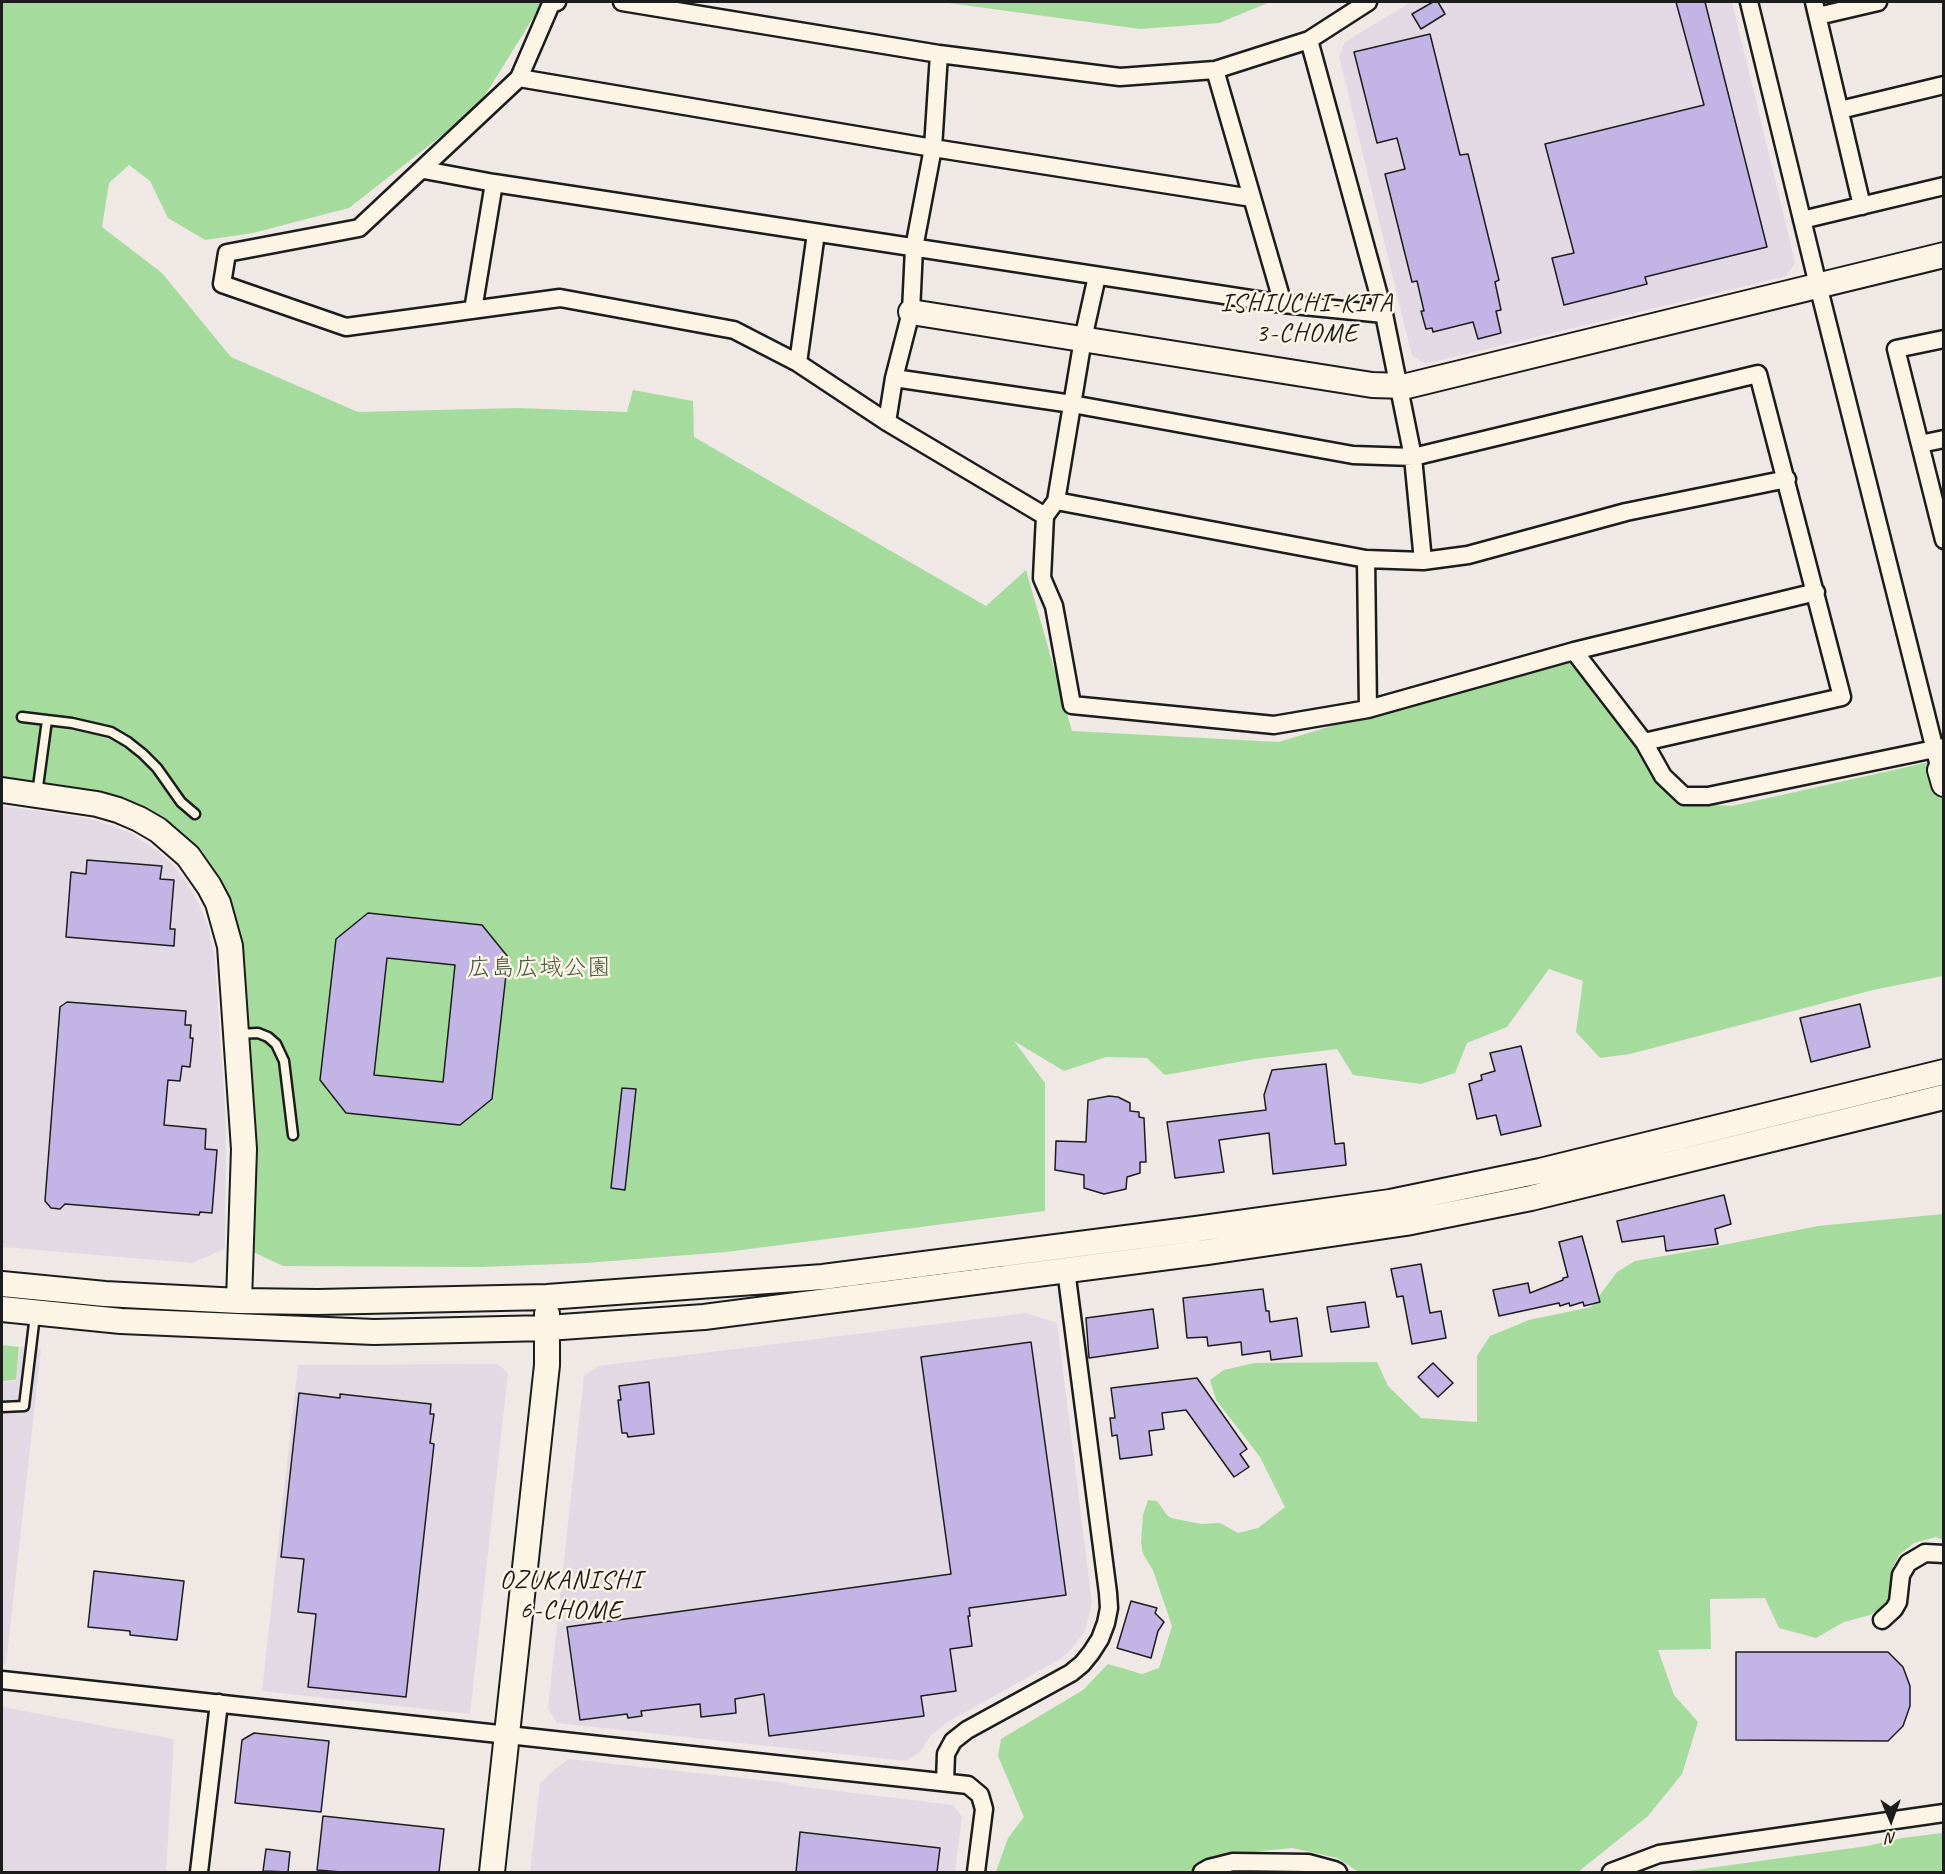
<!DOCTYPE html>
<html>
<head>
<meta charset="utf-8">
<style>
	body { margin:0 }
	#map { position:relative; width:1945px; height:1874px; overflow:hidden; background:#f0e8e5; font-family:Caveat,sans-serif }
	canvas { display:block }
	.frame { position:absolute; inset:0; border:3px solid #1c1c1c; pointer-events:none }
	.north { position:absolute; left:1861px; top:1790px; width:60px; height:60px; -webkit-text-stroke:4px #fcf5e5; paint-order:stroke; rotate:179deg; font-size:16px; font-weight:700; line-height:24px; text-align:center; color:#1c1c1c }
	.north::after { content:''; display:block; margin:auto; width:21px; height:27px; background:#1c1c1c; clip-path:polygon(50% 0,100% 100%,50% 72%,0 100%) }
</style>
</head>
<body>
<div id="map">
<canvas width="1945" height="1874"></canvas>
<div class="frame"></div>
<div class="north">N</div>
</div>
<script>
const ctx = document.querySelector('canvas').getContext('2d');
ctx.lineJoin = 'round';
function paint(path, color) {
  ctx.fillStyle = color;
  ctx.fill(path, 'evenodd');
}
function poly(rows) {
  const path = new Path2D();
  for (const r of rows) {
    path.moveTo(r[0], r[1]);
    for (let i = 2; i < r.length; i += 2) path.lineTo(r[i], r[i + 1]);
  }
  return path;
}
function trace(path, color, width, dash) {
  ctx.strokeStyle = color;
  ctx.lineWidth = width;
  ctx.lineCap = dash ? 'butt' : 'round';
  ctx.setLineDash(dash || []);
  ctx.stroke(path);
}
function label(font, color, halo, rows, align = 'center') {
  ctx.font = font + ' Caveat,"Klee One",sans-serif';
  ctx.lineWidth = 5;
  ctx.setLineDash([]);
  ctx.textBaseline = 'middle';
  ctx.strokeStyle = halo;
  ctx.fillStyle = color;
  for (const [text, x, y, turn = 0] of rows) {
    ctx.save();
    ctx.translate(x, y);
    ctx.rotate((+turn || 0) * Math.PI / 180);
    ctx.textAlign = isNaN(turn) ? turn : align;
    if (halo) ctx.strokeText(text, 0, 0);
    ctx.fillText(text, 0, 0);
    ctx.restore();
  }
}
const built = poly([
	[1411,2,1732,2,1795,262,1787,276,1425,364,1412,356,1339,56,1345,42],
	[2,806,86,818,101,822,131,833,159,852,172,864,183,877,199,904,209,928,215,960,226,1123,225,1249,192,1263,2,1247],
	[1026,1313,1057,1323,1092,1603,1085,1631,1069,1652,1062,1658,946,1723,930,1736,920,1752,906,1761,557,1723,548,1708,584,1376,598,1366],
	[20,1347,41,1349,6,1664,2,1663,2,1382,16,1381],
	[498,1364,508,1373,470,1714,262,1691,298,1365],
	[2,1707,174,1739,166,1872,2,1872],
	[569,1759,788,1783,788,1785,953,1805,962,1816,955,1872,530,1872,540,1784,554,1770]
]);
const green = poly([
	[2,2,543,2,477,108,349,208,253,233,205,240,168,218,150,181,129,165,109,183,102,227,162,273,231,357,358,412,518,408,627,412,633,390,693,401,694,437,986,606,1026,570,1072,731,1279,742,1563,655,1625,713,1685,803,1732,806,1943,759,1943,976,1873,990,1630,1054,1600,1058,1576,1032,1583,981,1549,969,1507,1027,1467,1043,1455,1073,1421,1084,1353,1075,1337,1049,1255,1059,1165,1075,1147,1058,1106,1057,1064,1071,1014,1041,1045,1083,1045,1211,726,1252,586,1263,481,1267,283,1266,251,1251,241,952,176,830,2,779],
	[941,2,1270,2,1219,23,1140,29],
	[1943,1214,1943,1540,1936,1537,1914,1543,1899,1555,1893,1567,1887,1604,1870,1615,1844,1622,1816,1638,1779,1628,1765,1598,1710,1599,1711,1649,1658,1650,1674,1695,1698,1722,1682,1774,1648,1816,1578,1872,1359,1872,1337,1858,1292,1848,1213,1856,1190,1872,996,1872,1008,1838,1024,1817,998,1756,1001,1739,1083,1690,1108,1664,1142,1674,1159,1668,1172,1626,1153,1570,1143,1554,1141,1542,1143,1515,1148,1500,1157,1501,1167,1515,1171,1518,1201,1524,1220,1523,1238,1533,1258,1528,1285,1507,1260,1457,1216,1400,1210,1380,1224,1370,1254,1363,1377,1362,1388,1386,1421,1418,1477,1422,1477,1356,1490,1336,1529,1320,1591,1307,1617,1272,1635,1261,1703,1249,1818,1226],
	[2,1345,19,1347,16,1380,2,1381],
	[1943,1833,1943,1872,1681,1872,1867,1846,1902,1838]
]);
const building = poly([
	[1433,2,1438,2,1445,14,1421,29,1412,14,1433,2],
	[1676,2,1705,2,1767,247,1645,277,1647,284,1564,305,1552,258,1574,253,1545,144,1704,105,1676,2],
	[1430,34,1460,155,1468,154,1499,280,1495,282,1501,310,1496,311,1501,333,1478,339,1473,322,1433,332,1432,328,1426,329,1421,311,1424,311,1417,281,1412,282,1385,174,1405,169,1397,138,1377,143,1354,52,1430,34],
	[87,860,162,866,160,879,174,880,170,929,175,929,174,946,66,937,71,872,86,874,87,860],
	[368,913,482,925,508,957,492,1099,460,1125,346,1113,320,1080,336,939,368,913],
	[387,958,455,965,443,1082,374,1075,387,958],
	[67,1002,186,1011,185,1025,191,1025,190,1038,193,1038,190,1067,182,1066,180,1081,168,1080,164,1125,206,1129,205,1149,217,1150,212,1213,200,1212,199,1215,65,1204,60,1209,51,1208,45,1201,60,1007,67,1002],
	[1860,1004,1870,1047,1811,1062,1800,1018,1860,1004],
	[1521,1046,1541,1126,1501,1135,1496,1115,1477,1119,1469,1084,1482,1080,1481,1075,1495,1071,1490,1053,1521,1046],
	[1326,1064,1335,1144,1344,1143,1346,1165,1273,1174,1269,1133,1219,1140,1224,1172,1175,1178,1167,1122,1266,1110,1264,1095,1272,1070,1326,1064],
	[622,1088,636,1089,625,1190,611,1188,622,1088],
	[1109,1096,1118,1097,1130,1103,1130,1111,1139,1112,1139,1117,1144,1118,1146,1162,1140,1162,1140,1173,1127,1177,1126,1189,1104,1194,1084,1188,1084,1175,1055,1170,1056,1141,1086,1142,1088,1100,1109,1096],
	[1724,1195,1731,1224,1715,1229,1718,1244,1666,1251,1664,1236,1622,1242,1617,1221,1724,1195],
	[1582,1236,1600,1302,1584,1306,1583,1302,1570,1306,1569,1303,1560,1306,1559,1303,1499,1316,1493,1290,1528,1283,1530,1293,1563,1280,1563,1278,1568,1277,1559,1242,1582,1236],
	[1421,1264,1430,1313,1441,1311,1446,1338,1412,1344,1403,1296,1397,1297,1391,1269,1421,1264],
	[1263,1289,1266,1311,1269,1311,1270,1322,1297,1318,1302,1356,1271,1360,1270,1351,1242,1355,1241,1342,1208,1346,1207,1337,1187,1338,1183,1298,1263,1289],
	[1365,1302,1369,1327,1331,1332,1327,1307,1365,1302],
	[1153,1309,1158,1348,1089,1358,1086,1318,1153,1309],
	[1031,1342,1066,1595,969,1608,970,1616,968,1616,972,1646,950,1649,956,1691,921,1696,924,1716,769,1736,764,1694,735,1699,736,1713,701,1717,700,1704,641,1711,642,1716,628,1718,627,1714,580,1720,567,1627,951,1574,921,1357,1031,1342],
	[1433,1363,1453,1383,1438,1397,1418,1377,1433,1363],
	[1197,1378,1247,1449,1240,1454,1249,1467,1234,1477,1186,1410,1162,1413,1164,1429,1149,1431,1152,1455,1120,1459,1117,1435,1112,1436,1110,1418,1115,1418,1111,1388,1197,1378],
	[649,1382,654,1434,628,1437,627,1433,622,1433,618,1400,621,1400,619,1386,649,1382],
	[299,1393,340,1398,340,1394,431,1404,430,1414,434,1414,430,1443,434,1444,406,1697,308,1687,316,1614,298,1612,304,1559,281,1557,299,1393],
	[94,1571,184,1581,177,1640,130,1635,130,1631,88,1627,94,1571],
	[1131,1601,1157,1608,1155,1613,1164,1622,1158,1631,1151,1658,1117,1648,1131,1601],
	[1736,1652,1888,1652,1903,1667,1910,1686,1910,1706,1903,1726,1888,1741,1736,1740,1736,1652],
	[254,1733,329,1741,321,1812,235,1803,242,1740,254,1733],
	[323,1816,444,1829,439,1872,341,1872,317,1870,323,1816],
	[800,1832,940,1848,937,1872,796,1872,800,1832],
	[266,1849,290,1852,288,1872,263,1871,266,1849]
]);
const lane = poly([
	[22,717,72,723,111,732,128,742,143,754,157,768,181,802,195,814],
	[37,794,47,720],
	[237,1034,258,1033,268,1037,276,1044,284,1061,293,1135],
	[2,1407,24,1406,35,1315]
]);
const street = poly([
	[557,2,551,4,519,78,359,228,227,253,222,284,346,327,560,298,734,330,798,363,887,422,1045,516],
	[622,2,939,54,1120,77,1215,70,1309,40,1368,2],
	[1749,2,1818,285,1940,770],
	[1814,2,1862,206],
	[1818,16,1878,2],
	[1309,40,1384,314,1413,457,1423,561],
	[1215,70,1283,304],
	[519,78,933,148,1252,198],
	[1840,110,1944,85],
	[424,170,494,183,1283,304,1384,314],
	[1802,220,1944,186],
	[1097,276,1083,339,1056,501,1045,516,1042,578,1054,606,1072,705,1274,725,1368,709,1574,651,1816,592],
	[473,310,494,183],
	[1944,339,1896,349,1944,540],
	[798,363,816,233],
	[894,378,1072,404,1353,455,1413,457,1758,374,1842,697,1644,742],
	[887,422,894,378,911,312,914,248,933,148,939,54],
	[1920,444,1944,439],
	[1056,501,1366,559,1423,561,1468,555,1626,512,1787,479],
	[1366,559,1368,709],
	[1574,651,1644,742,1663,776,1684,796,1708,796,1944,747],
	[1882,1620,1894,1609,1898,1602,1901,1575,1908,1563,1925,1553,1944,1554],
	[2,1680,968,1785,980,1795,984,1809,976,1872],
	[945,1782,946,1754,953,1741,967,1730,1071,1673,1082,1664,1091,1653,1100,1639,1106,1623,1109,1608,1108,1593,1066,1270],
	[199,1872,219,1703],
	[1202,1872,1209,1868,1233,1862,1308,1863,1334,1870,1338,1872],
	[1611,1872,1659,1854,1944,1813]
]);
const secondary = poly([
	[911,312,1372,385,1407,386,1944,255],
	[1940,770,1944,784],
	[2,790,97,804,118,810,139,819,158,830,188,856,209,886,218,903,230,946,244,1149,239,1301],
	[2,1284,105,1294,239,1301,318,1302,547,1297,823,1277,1196,1229,1390,1202,1540,1171,1944,1072],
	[2,1309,121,1321,374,1332,547,1328,704,1317,1207,1252,1406,1223,1531,1198,1944,1097],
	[492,1872,547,1365,547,1314]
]);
const parkNames = [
	["広島広域公園",539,969]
];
const neighbourhoodNames = [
	["ISHIUCHI-KITA",1307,304],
	["3-CHOME",1307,334],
	["OZUKANISHI",571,1581],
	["6-CHOME",571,1611]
];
paint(built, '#e2d9e5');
paint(green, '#a6db9e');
paint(building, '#c2b5e6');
trace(building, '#1c1c1c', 1.5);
trace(lane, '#1c1c1c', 13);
trace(street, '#1c1c1c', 21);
trace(secondary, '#1c1c1c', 28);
trace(lane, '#fcf5e5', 8);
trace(street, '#fcf5e5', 16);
trace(secondary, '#fcf5e5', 24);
label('24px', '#455543', '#fcf5e5', parkNames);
ctx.letterSpacing = '1.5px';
label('26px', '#1c1c1c', '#fcf5e5', neighbourhoodNames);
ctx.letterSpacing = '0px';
</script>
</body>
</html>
